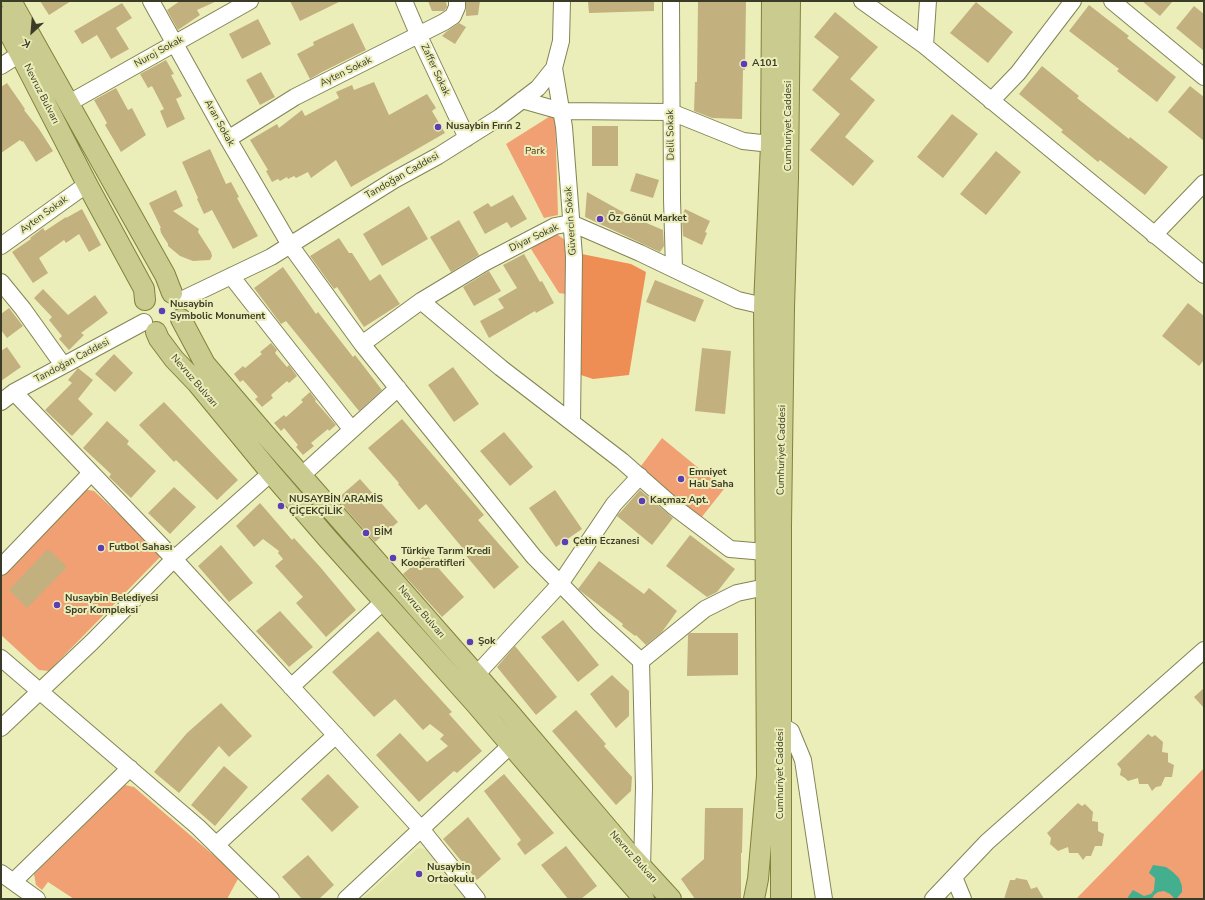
<!DOCTYPE html>
<html>
<head>
<meta charset="utf-8">
<style>
	body { margin:0 }
	#map { position:relative; width:1205px; height:900px; overflow:hidden; background:#eceeba; font-family:"Nunito Sans",sans-serif }
	canvas { display:block }
	.frame { position:absolute; inset:0; border:2px solid #3b3c27; pointer-events:none }
	.north { position:absolute; left:12px; top:12px; width:40px; height:40px; -webkit-text-stroke:3px #eceeba; paint-order:stroke; rotate:206deg; font-size:11px; font-weight:700; line-height:16px; text-align:center; color:#3b3c27 }
	.north::after { content:''; display:block; margin:auto; width:14px; height:18px; background:#3b3c27; clip-path:polygon(50% 0,100% 100%,50% 72%,0 100%) }
</style>
</head>
<body>
<div id="map">
<canvas width="1205" height="900"></canvas>
<div class="frame"></div>
<div class="north">K</div>
</div>
<script>
const ctx = document.querySelector('canvas').getContext('2d');
ctx.lineJoin = 'round';
function paint(path, color) {
  ctx.fillStyle = color;
  ctx.fill(path, 'evenodd');
}
function poly(rows) {
  const path = new Path2D();
  for (const r of rows) {
    path.moveTo(r[0], r[1]);
    for (let i = 2; i < r.length; i += 2) path.lineTo(r[i], r[i + 1]);
  }
  return path;
}
function trace(path, color, width, dash) {
  ctx.strokeStyle = color;
  ctx.lineWidth = width;
  ctx.lineCap = dash ? 'butt' : 'round';
  ctx.setLineDash(dash || []);
  ctx.stroke(path);
}
function label(font, color, halo, rows, align = 'center') {
  ctx.font = font + ' "Nunito Sans",sans-serif';
  ctx.lineWidth = 4;
  ctx.setLineDash([]);
  ctx.textBaseline = 'middle';
  ctx.strokeStyle = halo;
  ctx.fillStyle = color;
  for (const [text, x, y, turn = 0] of rows) {
    ctx.save();
    ctx.translate(x, y);
    ctx.rotate((+turn || 0) * Math.PI / 180);
    ctx.textAlign = isNaN(turn) ? turn : align;
    if (halo) ctx.strokeText(text, 0, 0);
    ctx.fillText(text, 0, 0);
    ctx.restore();
  }
}
const built = poly([
	[418,848,429,850,468,899,362,899]
]);
const green = poly([
	[555,113,558,215,544,218,506,144],
	[555,233,565,240,565,294,559,293,531,249],
	[662,438,724,489,701,518,638,470],
	[84,489,94,491,155,548,161,556,49,671,39,670,1,635,1,574],
	[1204,768,1204,899,1076,899],
	[125,785,134,787,239,877,227,899,74,899,48,882,42,890,36,885,34,874]
]);
const forest = poly([
	[582,254,631,264,646,272,629,375,593,379,581,375]
]);
const water = poly([
	[1153,865,1166,867,1173,872,1179,878,1182,886,1182,892,1177,898,1174,898,1170,894,1164,891,1158,892,1154,895,1152,899,1129,899,1128,897,1133,890,1144,896,1151,894,1154,890,1155,878,1149,873]
]);
const building = poly([
	[40,1,71,1,49,15],
	[180,1,217,1,197,10,200,15,178,30,167,10],
	[290,1,341,1,300,21],
	[428,1,446,1,447,7,444,11,432,11],
	[466,1,480,1,478,15,466,16],
	[588,1,654,1,654,11,589,13],
	[698,1,746,1,745,70,743,70,742,119,712,118,694,111,695,82,697,82],
	[1142,1,1173,1,1160,16],
	[976,2,1013,32,988,63,950,33],
	[122,3,132,18,116,28,129,49,111,59,97,35,82,44,74,31],
	[1089,5,1129,36,1127,38,1176,77,1157,102,1117,71,1119,69,1069,31],
	[1194,6,1204,14,1204,51,1176,28],
	[835,12,878,47,850,79,875,100,845,137,874,161,853,186,810,150,840,114,812,90,839,57,814,37],
	[258,19,271,44,242,59,229,34],
	[353,23,366,50,322,72,310,79,297,54,314,45,313,42],
	[459,23,466,27,455,44,442,36,446,32],
	[166,60,174,74,171,75,182,96,176,99,185,119,167,128,160,111,164,109,152,86,148,88,140,74],
	[1042,66,1079,96,1077,98,1129,139,1130,137,1168,167,1145,195,1100,160,1098,162,1061,132,1063,130,1019,94],
	[261,72,275,97,260,105,246,80],
	[374,82,389,115,427,94,436,108,432,111,445,133,351,187,336,160,311,178,308,172,296,178,294,176,288,179,287,177,280,181,278,179,272,182,266,171,268,170,250,140,277,124,279,128,302,110,305,116,339,98,336,92,352,85,354,90],
	[7,83,25,109,24,110,39,129,53,151,36,162,23,141,22,142,20,140,1,153,1,87],
	[1190,86,1204,97,1204,141,1168,112],
	[116,88,128,110,132,108,146,135,121,152,105,125,107,123,94,100],
	[952,114,978,134,943,178,917,157],
	[592,126,618,126,618,166,592,166],
	[210,149,226,184,231,182,239,197,237,198,258,236,233,249,212,210,204,214,197,199,198,198,182,162],
	[996,151,1021,172,986,215,960,194],
	[636,173,659,180,653,198,630,191],
	[176,190,183,206,173,211,199,229,198,232,211,252,212,256,210,260,193,261,180,256,168,246,168,244,161,233,160,228,161,228,149,203],
	[587,192,630,216,663,230,664,246,660,252,585,217],
	[513,195,527,219,511,228,507,222,485,234,473,212,488,203,491,207],
	[409,206,428,239,382,266,363,234],
	[82,209,101,245,89,252,79,234,66,243,64,240,39,258,48,273,33,283,12,252,31,239,30,238,43,228,45,231,66,217,66,218],
	[685,209,710,221,705,232,707,233,702,245,683,236,682,221,684,218,682,216],
	[459,220,479,255,451,272,430,237],
	[339,238,349,253,352,253,370,281,380,274,400,304,364,327,337,287,334,289,310,256],
	[524,254,540,282,542,281,554,303,536,313,535,311,489,338,480,321,504,308,498,299,517,288,503,265],
	[283,267,316,314,318,312,353,357,355,355,382,390,359,411,286,321,281,324,254,288],
	[489,271,501,291,474,306,463,287],
	[655,280,704,300,695,322,646,302],
	[43,289,68,315,95,295,108,313,81,333,84,335,69,350,59,339,62,336,49,320,52,317,34,298],
	[1188,303,1204,316,1204,360,1199,366,1162,336],
	[9,308,23,326,7,338,1,330,1,314],
	[271,343,277,350,275,353,287,367,289,365,297,376,289,383,287,381,271,395,273,398,262,407,255,399,258,397,243,380,240,382,234,374,243,366,245,368,262,354,260,352],
	[7,347,21,367,1,381,1,351],
	[702,348,731,351,725,414,695,411],
	[114,354,133,373,115,392,95,374],
	[453,367,479,404,454,422,428,385],
	[78,368,93,380,78,399,93,414,72,436,45,410,72,383,68,380],
	[310,392,316,400,315,401,336,425,329,431,328,429,311,443,314,446,303,455,296,447,298,445,284,428,281,431,274,423,284,415,286,417,303,402,301,400],
	[164,402,238,480,217,500,176,460,174,462,139,425],
	[402,419,484,515,478,520,519,567,494,589,463,552,465,551,426,504,419,510,398,484,399,483,368,448],
	[107,421,129,441,127,444,156,471,131,498,109,477,111,474,83,448],
	[504,432,533,467,510,486,480,451],
	[360,479,398,522,375,542,337,499],
	[174,487,196,507,170,534,148,513],
	[555,490,582,529,556,547,529,508],
	[640,490,673,518,652,545,617,516],
	[260,503,292,540,294,538,321,568,356,610,326,637,296,603,303,597,275,566,283,559,278,553,279,551,263,539,254,547,236,526],
	[690,535,735,569,717,592,707,597,666,566],
	[221,545,253,583,229,602,198,566],
	[48,549,67,567,27,608,9,590],
	[426,554,464,597,442,617,403,574],
	[599,561,644,594,649,588,677,611,662,632,646,645,636,635,635,636,622,626,623,624,578,589],
	[280,611,313,647,289,667,256,631],
	[563,620,599,665,578,682,541,637],
	[378,631,452,712,449,714,482,751,457,773,454,771,419,802,376,755,400,733,427,762,448,746,440,739,444,735,430,724,423,730,395,699,374,717,332,672],
	[690,633,738,633,738,675,687,676,688,635],
	[515,646,557,697,536,715,497,667],
	[612,675,629,691,629,716,616,728,590,694],
	[1204,688,1204,708,1194,697],
	[221,703,252,736,229,757,219,746,179,793,154,772,187,733],
	[576,710,606,744,604,746,632,777,631,791,616,805,552,731],
	[1148,734,1152,737,1155,735,1163,742,1162,752,1168,753,1168,762,1174,765,1172,777,1165,777,1161,786,1156,787,1152,791,1148,784,1139,784,1138,778,1128,781,1125,778,1120,775,1121,769,1117,764],
	[224,766,248,787,215,826,191,805],
	[328,774,359,807,332,832,301,799],
	[504,774,554,833,525,855,517,844,521,840,484,791],
	[1078,803,1082,806,1085,804,1093,812,1092,821,1098,822,1098,831,1104,834,1102,846,1095,846,1091,856,1086,856,1083,860,1078,853,1069,853,1068,847,1058,851,1050,844,1051,838,1047,833],
	[705,808,743,808,742,853,741,853,741,899,695,899,681,879,704,859],
	[468,817,501,859,477,880,443,839],
	[566,846,597,886,581,899,568,899,541,865],
	[308,855,334,885,319,899,302,899,282,877],
	[1016,878,1027,880,1031,889,1037,887,1044,899,1004,899,1010,880,1015,880]
]);
const minor = poly([
	[151,1,228,139,290,245,362,344,534,557,598,622,641,661,644,787,642,868],
	[404,1,419,36,467,138],
	[671,1,672,199,674,269],
	[862,1,925,46,1204,275],
	[1112,1,1204,77],
	[925,46,928,1],
	[1,66,20,54],
	[554,68,564,127,574,256,572,422],
	[522,100,561,111,671,112,743,141,771,144],
	[991,101,1018,73,1073,1],
	[69,103,250,1],
	[228,139,295,97,444,22,453,16,457,7,457,1],
	[1154,235,1204,183],
	[1,246,79,190,88,186],
	[231,276,352,430],
	[1,282,23,309,63,365],
	[179,301,271,257,394,180,438,156,500,117,538,88,554,68,561,41,562,1],
	[421,301,501,368,622,461,673,506,730,549,765,552],
	[362,344,421,301,484,263,555,226,571,223,640,253,738,300,764,306],
	[14,392,174,559,330,729,422,830,477,899],
	[1,402,14,392,144,322],
	[301,476,398,388],
	[1,567,91,473],
	[1,658,198,827,271,899],
	[641,661,705,609,737,593,766,587,776,588],
	[476,675,560,584,614,504,640,476],
	[291,687,384,601],
	[782,726,791,731,803,760,824,899],
	[1,728,92,642,174,559,271,473],
	[216,845,336,735],
	[1,873,37,899],
	[954,877,963,899],
	[13,882,130,768],
	[346,899,511,745],
	[933,899,987,842,1204,650]
]);
const major = poly([
	[11,1,165,275,172,293],
	[1,17,88,186,144,289,145,300],
	[181,319,205,364,263,432,509,712,627,851,671,899],
	[156,332,159,339,174,359,197,383,271,473,328,539,474,702,582,828,644,899],
	[754,899,758,879,767,776,764,306,771,144,772,1],
	[781,899,781,526,784,308,788,178,790,1]
]);
const markers = [
	[744,64,4,"#5d3db5"],
	[438,127,4,"#5d3db5"],
	[600,219,4,"#5d3db5"],
	[162,311,4,"#5d3db5"],
	[681,479,4,"#5d3db5"],
	[642,501,4,"#5d3db5"],
	[281,506,4,"#5d3db5"],
	[366,533,4,"#5d3db5"],
	[565,542,4,"#5d3db5"],
	[101,548,4,"#5d3db5"],
	[393,558,4,"#5d3db5"],
	[57,605,4,"#5d3db5"],
	[470,642,4,"#5d3db5"],
	[419,874,4,"#5d3db5"]
];
const streetNames = [
	["Nuroj Sokak",159,52,-29],
	["Zaffer Sokak",435,70,65],
	["Ayten Sokak",346,72,-26],
	["Nevruz Bulvarı",41,94,63],
	["Aran Sokak",219,123,61],
	["Cumhuriyet Caddesi",789,126,-90],
	["Delil Sokak",671,135,-91],
	["Tandoğan Caddesi",402,176,-30],
	["Ayten Sokak",44,215,-36],
	["Güvercin Sokak",571,221,-94],
	["Diyar Sokak",534,238,-25],
	["Tandoğan Caddesi",72,361,-28],
	["Nevruz Bulvarı",194,381,49],
	["Cumhuriyet Caddesi",782,450,-89],
	["Nevruz Bulvarı",421,612,49],
	["Cumhuriyet Caddesi",781,774,-90],
	["Nevruz Bulvarı",633,857,48]
];
const poiNames = [
	["A101",752,64],
	["Nusaybin Fırın 2",446,127],
	["Öz Gönül Market",608,219],
	["Nusaybin",170,305],
	["Symbolic Monument",170,317],
	["Emniyet",689,473],
	["Halı Saha",689,485],
	["NUSAYBİN ARAMİS",289,500],
	["ÇİÇEKÇİLİK",289,512],
	["Kaçmaz Apt.",650,501],
	["BİM",374,533],
	["Çetin Eczanesi",573,542],
	["Futbol Sahası",109,548],
	["Türkiye Tarım Kredi",401,552],
	["Kooperatifleri",401,564],
	["Nusaybin Belediyesi",65,599],
	["Spor Kompleksi",65,611],
	["Şok",478,642],
	["Nusaybin",427,868],
	["Ortaokulu",427,880]
];
const parkNames = [
	["Park",535,152]
];
paint(built, '#e2e5a9');
paint(green, '#f1a073');
paint(forest, '#ee8e55');
paint(water, '#44af8f');
paint(building, '#c2b07f');
trace(minor, '#838454', 18);
trace(major, '#81823a', 22);
trace(minor, '#fff', 16);
trace(major, '#cacb8f', 20);
for (const [x, y, r, color] of markers) {
  const dot = new Path2D();
  dot.arc(x, y, r, 0, 2 * Math.PI);
  ctx.fillStyle = color;
  ctx.fill(dot);
  trace(dot, '#eceeba', 1.5);
}
label('10px', '#3b3c27', '#eceeba', streetNames);
label('bold 10px', '#3b3c27', '#eceeba', poiNames, 'left');
label('10px', '#562f18', '#eceeba', parkNames);
</script>
</body>
</html>
